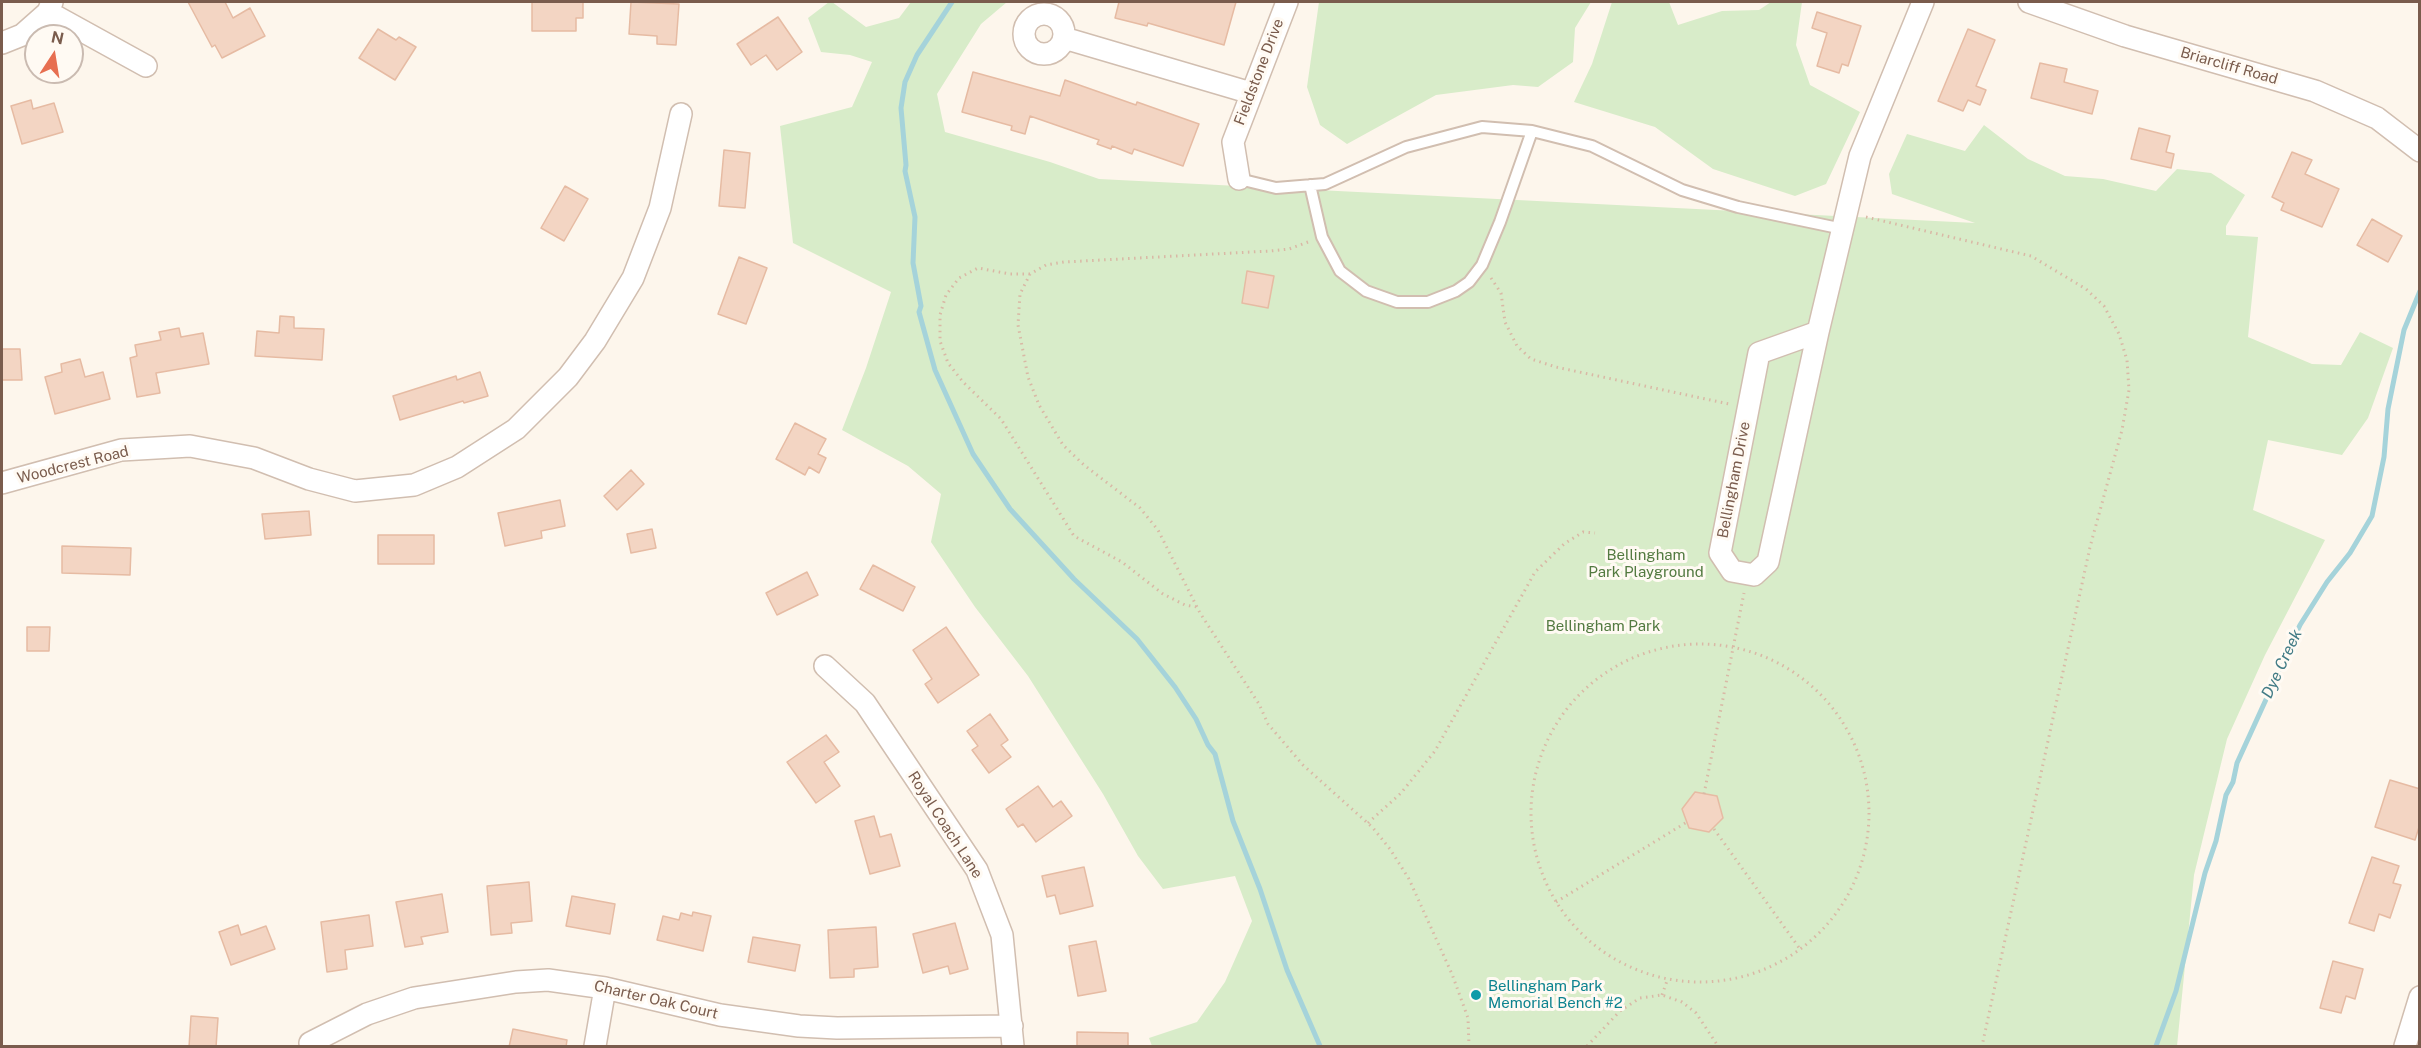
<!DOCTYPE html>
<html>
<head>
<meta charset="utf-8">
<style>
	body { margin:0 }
	#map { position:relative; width:2421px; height:1048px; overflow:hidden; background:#fdf6ec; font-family:"Public Sans",sans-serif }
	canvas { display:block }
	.frame { position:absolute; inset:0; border:3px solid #7a5c4d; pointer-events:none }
	.north { position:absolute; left:24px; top:24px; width:60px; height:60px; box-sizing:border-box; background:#fffaf3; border:2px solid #cabbb1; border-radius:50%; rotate:12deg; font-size:16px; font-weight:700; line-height:24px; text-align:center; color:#7a5c4d }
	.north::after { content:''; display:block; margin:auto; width:21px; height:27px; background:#e76f51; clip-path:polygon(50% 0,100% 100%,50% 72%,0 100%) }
</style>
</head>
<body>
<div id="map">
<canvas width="2421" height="1048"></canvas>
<div class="frame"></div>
<div class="north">N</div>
</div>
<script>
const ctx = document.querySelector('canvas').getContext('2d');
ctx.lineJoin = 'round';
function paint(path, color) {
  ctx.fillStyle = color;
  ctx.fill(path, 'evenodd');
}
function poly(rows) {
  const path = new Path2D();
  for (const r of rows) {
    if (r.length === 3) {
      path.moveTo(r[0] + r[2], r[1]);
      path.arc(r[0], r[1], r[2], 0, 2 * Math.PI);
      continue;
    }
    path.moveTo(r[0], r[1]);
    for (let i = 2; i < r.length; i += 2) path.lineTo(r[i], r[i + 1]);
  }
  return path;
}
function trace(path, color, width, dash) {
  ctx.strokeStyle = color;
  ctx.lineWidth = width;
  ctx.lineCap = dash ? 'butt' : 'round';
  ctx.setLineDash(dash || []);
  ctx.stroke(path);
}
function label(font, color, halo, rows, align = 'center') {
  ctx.font = font + ' "Public Sans",sans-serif';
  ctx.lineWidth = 6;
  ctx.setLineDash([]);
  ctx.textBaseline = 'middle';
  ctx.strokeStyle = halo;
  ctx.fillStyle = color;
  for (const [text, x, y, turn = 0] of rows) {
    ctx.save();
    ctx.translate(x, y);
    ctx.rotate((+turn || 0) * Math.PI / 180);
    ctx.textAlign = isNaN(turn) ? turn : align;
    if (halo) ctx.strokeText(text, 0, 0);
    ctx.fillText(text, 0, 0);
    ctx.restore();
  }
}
const green = poly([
	[829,2,832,2,866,27,899,18,911,2,1007,2,981,24,937,94,945,132,1050,162,1099,179,1975,223,1892,194,1889,174,1907,134,1965,151,1984,125,2028,159,2065,176,2103,179,2156,191,2177,169,2211,173,2245,195,2226,226,2226,235,2258,237,2248,337,2312,364,2341,365,2360,332,2393,348,2368,418,2342,455,2268,440,2253,510,2325,540,2265,655,2227,739,2194,875,2177,1046,1152,1046,1149,1038,1197,1022,1225,982,1252,921,1235,876,1163,889,1138,856,1103,794,1028,676,975,607,931,542,941,494,908,466,842,430,866,368,891,292,793,243,780,126,852,107,872,62,850,55,821,52,808,18],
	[1319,2,1591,2,1575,28,1573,62,1538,87,1513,85,1436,95,1347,144,1320,125,1307,87],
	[1612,2,1669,2,1678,25,1722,11,1759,10,1771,2,1802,2,1796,45,1810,85,1860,112,1826,184,1795,196,1713,169,1655,127,1574,102,1592,64]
]);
const stream = poly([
	[952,2,917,55,905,82,901,108,906,165,905,171,915,217,913,263,921,306,919,312,935,370,973,454,1010,509,1074,579,1137,639,1175,687,1196,719,1208,745,1215,754,1233,821,1260,889,1287,970,1320,1046],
	[2156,1046,2176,991,2205,873,2216,841,2226,795,2233,782,2237,763,2300,625,2327,582,2350,553,2372,516,2384,457,2388,409,2404,330,2420,291]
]);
const building = poly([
	[188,2,225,2,233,18,250,8,265,36,222,58,215,45,212,47,188,2],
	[532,2,583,2,583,18,576,18,576,31,532,31,532,2],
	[631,2,679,4,676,45,657,44,657,36,629,34,631,2],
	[1119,2,1236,2,1224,45,1148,23,1147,26,1115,18,1119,2],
	[1817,12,1861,26,1848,66,1842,64,1839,73,1817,66,1827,33,1812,28,1817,12],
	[778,17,802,52,777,70,766,55,751,65,737,44,778,17],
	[378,29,396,40,399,37,416,47,395,80,359,58,378,29],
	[1968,29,1995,40,1976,86,1986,90,1980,105,1968,100,1963,111,1938,101,1968,29],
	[2040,63,2067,69,2064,82,2098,91,2092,114,2031,98,2040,63],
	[973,72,1060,96,1065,80,1136,105,1137,102,1199,124,1183,166,1134,149,1132,154,1112,146,1111,149,1097,144,1099,140,1030,116,1025,134,1011,130,1012,126,962,112,973,72],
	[31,100,33,109,54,103,63,132,22,144,11,106,31,100],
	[2139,128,2170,136,2166,152,2174,154,2171,168,2131,159,2139,128],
	[724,150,750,153,745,208,719,206,724,150],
	[2292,152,2312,160,2305,174,2339,189,2322,227,2281,210,2284,203,2272,197,2292,152],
	[565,186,588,199,564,241,541,228,565,186],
	[2372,219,2402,236,2388,262,2357,245,2372,219],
	[739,257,767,268,746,324,718,314,739,257],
	[1247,271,1274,276,1268,308,1242,303,1247,271],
	[280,316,294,317,294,328,324,329,322,360,255,356,257,331,279,333,280,316],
	[179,328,181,337,203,333,209,364,156,373,160,393,137,397,130,358,137,356,135,345,161,340,159,332,179,328],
	[2,349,20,349,22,380,2,380,2,349],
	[80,359,85,377,103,372,110,399,55,414,45,377,62,372,61,364,80,359],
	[480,372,488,396,464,403,463,401,400,420,393,396,456,376,457,380,480,372],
	[795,423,826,439,818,454,826,458,819,473,809,467,805,475,776,459,795,423],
	[631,470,644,484,617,510,604,496,631,470],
	[560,500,565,526,541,531,542,538,505,546,498,513,560,500],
	[309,511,311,535,265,539,262,514,309,511],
	[652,529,656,548,631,553,627,534,652,529],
	[378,535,434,535,434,564,378,564,378,535],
	[62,546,131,548,130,575,62,573,62,546],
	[873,565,915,587,903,611,860,589,873,565],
	[807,572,818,595,777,615,766,593,807,572],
	[27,627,50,627,49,651,27,651,27,627],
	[946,627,979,675,938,703,925,684,932,679,913,650,946,627],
	[990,714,1008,740,1001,745,1011,757,989,773,972,750,978,746,967,731,990,714],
	[826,735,839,752,824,762,840,786,816,803,787,762,826,735],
	[2390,780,2420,789,2420,824,2415,840,2375,827,2390,780],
	[1038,786,1053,807,1061,801,1072,816,1036,842,1023,824,1018,827,1006,809,1038,786],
	[1695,792,1717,796,1723,818,1709,832,1689,828,1682,809,1695,792],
	[874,816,880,837,891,834,900,866,870,874,855,821,874,816],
	[2372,857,2399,866,2393,883,2401,885,2390,918,2379,914,2374,931,2349,923,2372,857],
	[1084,867,1093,906,1060,914,1055,895,1047,897,1042,876,1084,867],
	[529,882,532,921,511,923,512,933,491,935,487,886,529,882],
	[442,894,448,932,421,937,423,944,405,947,396,902,442,894],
	[572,896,615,904,610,934,566,926,572,896],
	[693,912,711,916,703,951,657,940,663,916,679,920,681,913,692,916,693,912],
	[369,915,373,946,345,950,347,969,327,972,321,922,369,915],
	[955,923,968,969,950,974,948,966,923,973,913,934,955,923],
	[238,925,241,935,266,926,275,949,231,965,219,932,238,925],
	[876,927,878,967,854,969,854,977,830,978,828,930,876,927],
	[753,937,800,945,795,971,748,962,753,937],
	[1096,941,1106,991,1078,996,1069,946,1096,941],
	[2333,961,2363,969,2355,999,2346,996,2341,1013,2320,1008,2333,961],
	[191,1016,218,1018,216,1047,189,1047,191,1016],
	[513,1029,567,1040,566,1047,509,1047,513,1029],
	[1077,1032,1128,1033,1128,1047,1077,1047,1077,1032]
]);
const path = poly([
	[1866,217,2031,256,2086,289,2104,306,2119,334,2127,360,2129,390,2122,430,2090,547,1982,1046],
	[1308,242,1289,249,1270,251,1064,262,1046,265,1030,274,1020,294,1018,325,1028,377,1039,405,1063,445,1084,465,1140,508,1158,530,1200,613,1259,704,1268,724,1303,765,1373,828,1390,849,1409,879,1452,974,1468,1018,1469,1046],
	[1030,274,1010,274,978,268,959,278,946,295,940,315,940,341,948,363,963,382,1001,419,1074,536,1122,562,1163,594,1185,605,1197,607],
	[1491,278,1501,293,1505,322,1517,346,1531,359,1556,367,1729,404],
	[1700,813,169],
	[1704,794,1744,593],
	[1368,823,1401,793,1435,751,1535,572,1564,544,1583,532,1595,533],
	[1714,829,1800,949],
	[1556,902,1687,822],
	[1662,995,1668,978],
	[1587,1046,1620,1011,1640,998,1662,995,1682,1002,1696,1013,1718,1046]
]);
const service = poly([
	[1239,179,1276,188,1325,184,1406,147,1482,127,1532,131,1592,146,1682,190,1738,207,1843,229],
	[1310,185,1322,237,1340,271,1366,291,1397,302,1428,302,1456,291,1469,282,1482,265,1500,222,1532,131]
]);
const minor = poly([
	[2029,2,2125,36,2315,91,2377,118,2420,151],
	[48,12,146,66],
	[1044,34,20],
	[1064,38,1251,93],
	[2,43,22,35,48,12,52,2],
	[1239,179,1233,142,1287,2],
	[1818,332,1759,353,1720,553,1732,571,1754,575,1768,562,1818,332,1860,156,1923,2],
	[2,483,121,450,190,446,254,458,309,479,355,491,414,485,457,467,516,429,568,377,595,341,633,278,660,208,681,114],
	[825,666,865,703,977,870,1002,935,1013,1046],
	[310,1043,367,1014,414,998,516,982,548,980,605,988,720,1015,799,1026,837,1028,1012,1026],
	[595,1046,605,988],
	[2405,1046,2420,997]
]);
const markers = [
	[1476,995,6,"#0f9aa8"]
];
const streetNames = [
	["Briarcliff Road",2229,66,16],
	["Fieldstone Drive",1259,72,-69],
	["Woodcrest Road",73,465,-14],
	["Bellingham Drive",1734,480,-79],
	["Royal Coach Lane",945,825,57],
	["Charter Oak Court",656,1000,13]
];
const parkNames = [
	["Bellingham",1646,555],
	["Park Playground",1646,572],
	["Bellingham Park",1603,626]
];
const cultureNames = [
	["Bellingham Park",1488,986],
	["Memorial Bench #2",1488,1003]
];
const waterNames = [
	["Dye Creek",2282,664,-65]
];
paint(green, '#d8ecc9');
trace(stream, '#a5d3da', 5);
paint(building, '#f3d5c3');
trace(building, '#e6bba3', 1.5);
trace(service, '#d1beb0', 14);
trace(minor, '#d1beb0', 24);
trace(path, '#d9b8a5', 3, [1.5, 4.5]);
trace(service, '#fff', 10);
trace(minor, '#fff', 21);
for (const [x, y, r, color] of markers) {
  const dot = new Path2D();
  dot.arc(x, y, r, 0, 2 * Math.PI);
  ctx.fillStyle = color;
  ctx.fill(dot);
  trace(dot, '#fffaf3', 2);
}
label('15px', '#7a5c4d', '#fffaf3', streetNames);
label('15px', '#537a41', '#fffaf3', parkNames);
label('15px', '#0d838f', '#fffaf3', cultureNames, 'left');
label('italic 16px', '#437c86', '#fffaf3', waterNames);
</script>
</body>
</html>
